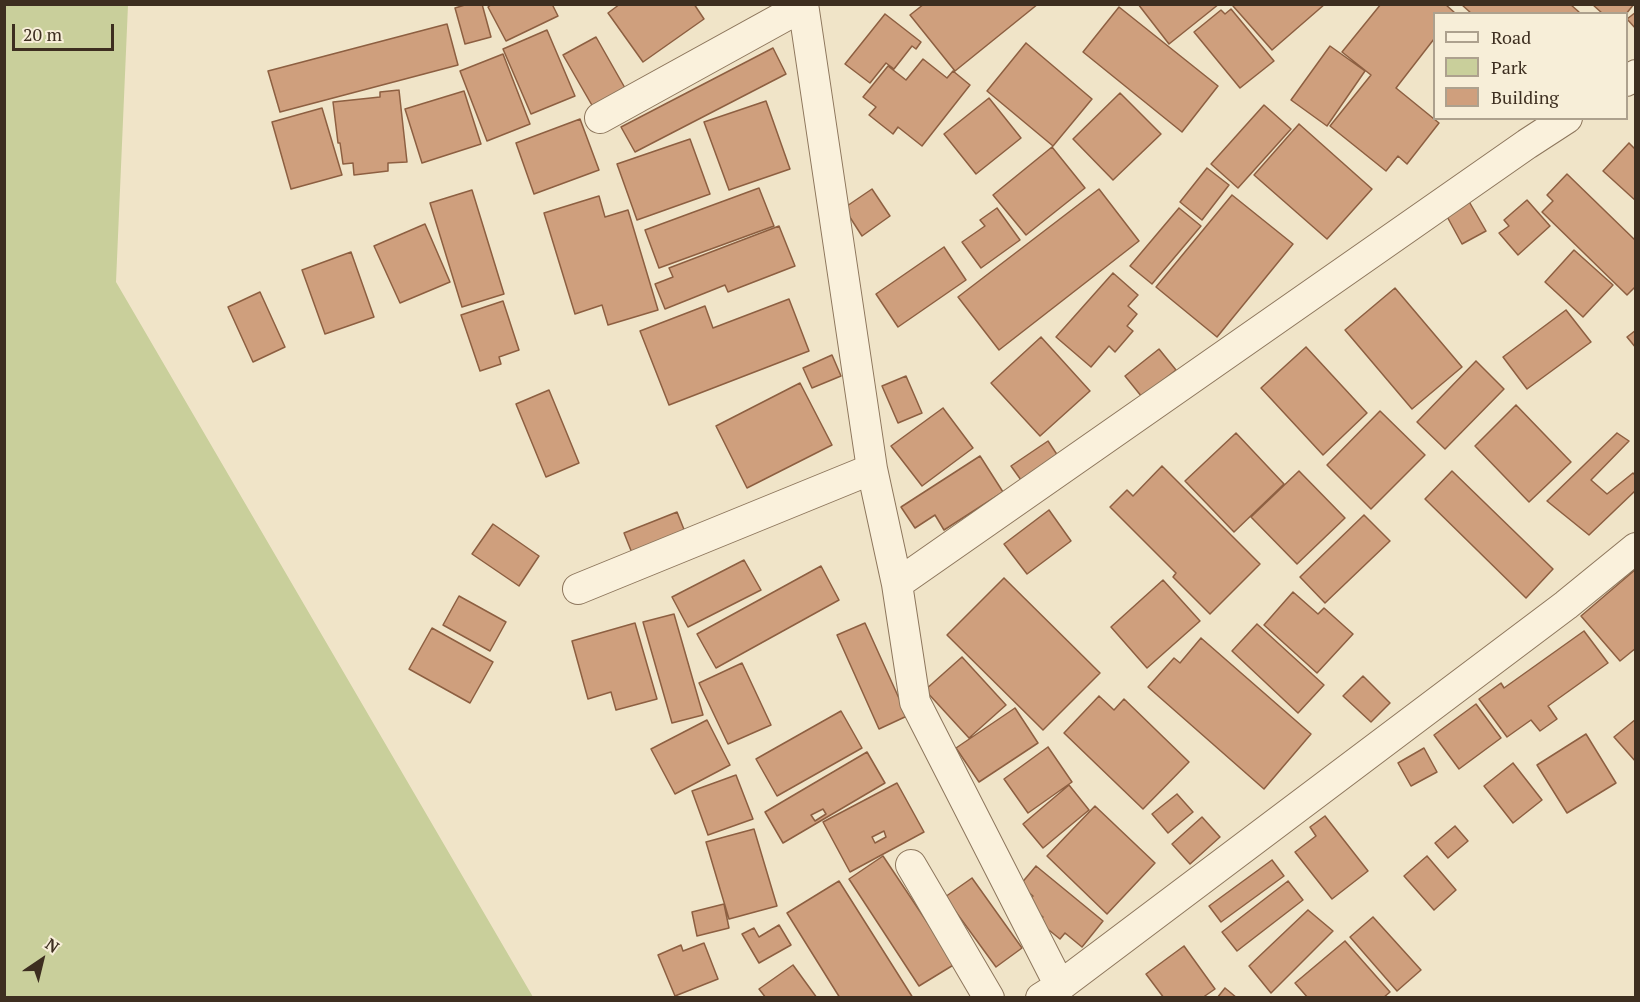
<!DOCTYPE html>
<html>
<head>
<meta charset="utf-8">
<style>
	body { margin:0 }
	#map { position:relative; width:1640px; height:1002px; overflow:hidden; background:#f0e4c8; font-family:"PT Serif",serif }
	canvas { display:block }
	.frame { position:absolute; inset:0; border:6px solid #3d2e20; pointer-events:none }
	.legend { position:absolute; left:1433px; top:12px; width:195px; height:108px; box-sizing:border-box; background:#f7eed8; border:2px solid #ada18e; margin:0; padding:8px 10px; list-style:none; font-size:18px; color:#3d2e20 }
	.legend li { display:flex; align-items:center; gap:12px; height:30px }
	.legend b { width:30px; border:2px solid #ada18e }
	.north { position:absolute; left:12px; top:930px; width:60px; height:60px; -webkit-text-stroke:4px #f7eed8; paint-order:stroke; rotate:35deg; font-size:16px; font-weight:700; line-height:24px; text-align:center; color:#3d2e20 }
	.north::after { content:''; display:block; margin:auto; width:21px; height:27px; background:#3d2e20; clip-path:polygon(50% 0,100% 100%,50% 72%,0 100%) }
	.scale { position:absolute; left:12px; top:24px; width:102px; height:27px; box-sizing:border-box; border:3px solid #3d2e20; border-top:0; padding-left:8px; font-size:18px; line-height:21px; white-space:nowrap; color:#3d2e20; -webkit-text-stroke:4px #f7eed8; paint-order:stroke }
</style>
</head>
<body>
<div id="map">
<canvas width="1640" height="1002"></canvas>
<div class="frame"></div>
<ul class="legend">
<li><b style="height:8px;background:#faf1dc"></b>Road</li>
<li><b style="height:16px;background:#c9cf9b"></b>Park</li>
<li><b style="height:16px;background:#cf9f7d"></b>Building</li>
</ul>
<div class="north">N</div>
<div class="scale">20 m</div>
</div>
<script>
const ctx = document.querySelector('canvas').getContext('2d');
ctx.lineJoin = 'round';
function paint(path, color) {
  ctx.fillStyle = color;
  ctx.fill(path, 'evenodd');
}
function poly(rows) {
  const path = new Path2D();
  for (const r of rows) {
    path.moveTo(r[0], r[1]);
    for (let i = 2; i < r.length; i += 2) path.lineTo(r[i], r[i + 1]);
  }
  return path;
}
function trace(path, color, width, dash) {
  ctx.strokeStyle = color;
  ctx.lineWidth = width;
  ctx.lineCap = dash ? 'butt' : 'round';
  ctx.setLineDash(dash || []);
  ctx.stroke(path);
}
const green = poly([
	[5,4,128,5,116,282,533,997,5,997]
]);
const building = poly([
	[468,4,482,4,491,37,465,44,455,8,468,4],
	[492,4,552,4,558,16,506,41,488,7,492,4],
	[620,4,694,4,704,19,643,62,608,13,620,4],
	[924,4,1038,4,955,71,910,15,924,4],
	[1138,4,1219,4,1169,44,1138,4],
	[1235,4,1325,4,1272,50,1233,6,1235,4],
	[1381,4,1445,4,1455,13,1434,14,1434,39,1396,88,1439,123,1407,164,1398,156,1386,171,1330,126,1371,75,1342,52,1381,4],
	[1461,4,1570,4,1579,12,1578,14,1472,14,1461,4],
	[1592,4,1634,4,1626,14,1603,14,1592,4],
	[1119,7,1218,86,1182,132,1083,52,1119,7],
	[1231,9,1274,61,1240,88,1194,32,1221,10,1225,14,1231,9],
	[1636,12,1636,29,1627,19,1636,12],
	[885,14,921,42,916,49,912,46,894,69,886,63,870,83,845,64,885,14],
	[447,24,458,65,280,112,268,71,447,24],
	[547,30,575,96,531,114,503,49,547,30],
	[596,37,625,88,593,107,563,55,596,37],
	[1026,43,1092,99,1053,146,987,91,1026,43],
	[1330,46,1365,71,1327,126,1291,100,1330,46],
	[773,48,786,74,635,152,621,127,773,48],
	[503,54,530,124,487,141,460,71,503,54],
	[923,59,947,78,953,71,970,85,922,146,898,127,893,134,869,115,876,107,863,97,888,66,906,80,923,59],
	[399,90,407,162,388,163,388,171,354,175,353,163,343,164,340,143,338,143,333,102,380,97,380,92,399,90],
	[464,91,481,144,422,163,405,109,464,91],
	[1120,93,1161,134,1113,180,1073,139,1120,93],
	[989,98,1021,138,976,174,944,134,989,98],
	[766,101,790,169,729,190,704,122,766,101],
	[1264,105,1291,129,1238,188,1211,164,1264,105],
	[322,108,342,175,291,189,272,122,322,108],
	[580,119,599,170,534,194,516,143,580,119],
	[1299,124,1372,189,1327,239,1254,175,1299,124],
	[690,139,710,194,637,220,617,164,690,139],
	[1629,143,1636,150,1636,201,1603,171,1629,143],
	[1052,147,1085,188,1026,235,993,195,1052,147],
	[1207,168,1229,185,1202,220,1180,202,1207,168],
	[1567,174,1636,241,1636,286,1627,295,1542,212,1553,201,1547,195,1567,174],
	[759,188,774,226,659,268,645,230,759,188],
	[872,189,890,216,862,236,844,208,872,189],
	[1099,189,1139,241,999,350,958,297,1099,189],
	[472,190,504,294,462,307,430,203,472,190],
	[1232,195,1293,244,1217,337,1156,287,1232,195],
	[599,196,605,217,628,210,658,310,608,325,602,305,575,314,544,213,599,196],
	[1467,198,1486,231,1462,244,1444,211,1467,198],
	[1527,200,1550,226,1518,255,1499,233,1509,226,1504,220,1527,200],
	[997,208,1020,240,981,268,962,242,985,226,980,220,997,208],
	[1179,208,1201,226,1152,284,1130,266,1179,208],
	[425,224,450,282,400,303,374,246,425,224],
	[779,226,795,266,728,292,725,285,665,309,655,284,673,277,669,268,779,226],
	[944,247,966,280,898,327,876,294,944,247],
	[1574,250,1613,285,1583,317,1545,282,1574,250],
	[351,252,374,317,325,334,302,270,351,252],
	[1113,273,1138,295,1128,306,1137,314,1127,326,1133,331,1115,352,1109,346,1091,367,1056,337,1113,273],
	[1395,288,1462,367,1412,409,1345,330,1395,288],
	[260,292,285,347,253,362,228,307,260,292],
	[789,299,809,351,669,405,640,331,705,306,713,328,789,299],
	[503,301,519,350,499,357,501,364,480,371,461,315,503,301],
	[1566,310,1591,342,1527,389,1503,357,1566,310],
	[1636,330,1636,348,1627,337,1636,330],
	[1041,337,1090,391,1040,436,991,383,1041,337],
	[1306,347,1367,413,1323,455,1261,388,1306,347],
	[1159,349,1176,370,1142,397,1125,376,1159,349],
	[832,355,841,376,812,388,803,368,832,355],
	[1476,361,1504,389,1445,449,1417,422,1476,361],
	[906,376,922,413,898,423,882,386,906,376],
	[800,383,832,445,747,488,716,426,800,383],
	[549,390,579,463,546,477,516,404,549,390],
	[1516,405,1571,462,1529,502,1475,446,1516,405],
	[943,408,973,448,922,486,891,446,943,408],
	[1380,411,1425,455,1371,509,1327,465,1380,411],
	[1236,433,1284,484,1234,532,1185,481,1236,433],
	[1617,433,1629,441,1591,480,1607,494,1633,473,1636,476,1636,490,1589,535,1547,501,1617,433],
	[1048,441,1062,462,1026,487,1011,466,1048,441],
	[980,456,1003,492,944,530,935,515,915,528,901,507,980,456],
	[1162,466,1260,564,1210,614,1173,577,1176,573,1110,507,1127,490,1133,496,1162,466],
	[1299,471,1345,518,1297,564,1251,517,1299,471],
	[1452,471,1553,569,1526,598,1425,499,1452,471],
	[1049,510,1071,541,1027,574,1004,544,1049,510],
	[677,512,687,537,634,558,624,533,677,512],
	[1364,515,1390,541,1325,603,1300,577,1364,515],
	[493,524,539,556,519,586,472,554,493,524],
	[744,560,761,590,688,627,672,597,744,560],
	[821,566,839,600,716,668,697,634,821,566],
	[1636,569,1636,648,1620,661,1581,616,1636,569],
	[1004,578,1100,673,1043,730,947,635,1004,578],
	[1163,580,1200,621,1147,668,1111,627,1163,580],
	[1293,592,1318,614,1324,608,1353,634,1317,673,1264,625,1293,592],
	[459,596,506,622,490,651,443,625,459,596],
	[674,614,703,715,672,723,643,622,674,614],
	[635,623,657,699,616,710,611,692,588,699,572,641,635,623],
	[865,623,907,716,879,729,837,635,865,623],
	[1257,624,1324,685,1298,713,1232,651,1257,624],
	[432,628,493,662,470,703,409,669,432,628],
	[1584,631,1608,663,1548,706,1557,719,1540,731,1531,720,1507,737,1479,699,1501,683,1504,688,1584,631],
	[1201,638,1311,734,1264,789,1148,687,1174,658,1180,663,1201,638],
	[962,657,1006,705,969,738,925,690,962,657],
	[742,663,771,725,728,744,699,683,742,663],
	[1363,676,1390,703,1371,722,1343,696,1363,676],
	[1099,696,1114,710,1124,699,1189,762,1143,809,1064,733,1099,696],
	[1476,704,1501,738,1459,769,1434,735,1476,704],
	[1015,708,1038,743,979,782,956,748,1015,708],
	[841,711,862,748,777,796,756,759,841,711],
	[1636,719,1636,762,1614,737,1636,719],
	[707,720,730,765,675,794,651,749,707,720],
	[1586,734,1616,783,1567,813,1537,765,1586,734],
	[1048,747,1072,782,1028,813,1004,779,1048,747],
	[1424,748,1437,772,1411,786,1398,763,1424,748],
	[867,752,885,783,783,843,765,812,867,752],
	[823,809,826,814,815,821,811,815,823,809],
	[1513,763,1542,800,1513,823,1484,786,1513,763],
	[736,775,753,819,708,835,692,791,736,775],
	[897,783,924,832,850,872,823,822,897,783],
	[884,831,886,837,875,843,872,837,884,831],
	[1069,785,1089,810,1043,848,1023,824,1069,785],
	[1177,794,1193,812,1168,833,1152,814,1177,794],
	[1095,806,1155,863,1107,914,1047,856,1095,806],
	[1325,816,1368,871,1332,899,1295,852,1316,836,1310,827,1325,816],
	[1202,817,1220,837,1190,864,1172,844,1202,817],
	[1455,826,1468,841,1448,858,1435,843,1455,826],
	[754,829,777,906,729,919,706,842,754,829],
	[883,856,955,964,919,986,849,879,883,856],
	[1427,856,1456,890,1434,910,1404,876,1427,856],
	[1272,860,1284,876,1221,922,1209,906,1272,860],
	[1036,866,1103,921,1082,947,1065,933,1060,939,1039,922,1043,917,1027,903,1033,896,1020,885,1036,866],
	[972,878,1022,948,996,967,945,897,972,878],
	[839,881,913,998,840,998,787,913,839,881],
	[1288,881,1303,900,1237,951,1222,932,1288,881],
	[724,904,729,928,697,936,692,912,724,904],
	[1308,910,1333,931,1271,993,1249,966,1308,910],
	[1373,917,1421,970,1397,991,1350,937,1373,917],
	[779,925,791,945,759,963,742,934,754,928,759,937,779,925],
	[1345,941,1390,992,1383,998,1308,998,1295,983,1345,941],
	[704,943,718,979,675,996,658,955,681,945,683,951,704,943],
	[1184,946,1215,989,1202,998,1164,998,1146,974,1184,946],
	[793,965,817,998,766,998,759,989,793,965],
	[1225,988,1237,998,1217,998,1225,988]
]);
const street = poly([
	[803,4,872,469,897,584,915,702,1060,986],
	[1626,81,1636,75],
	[600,118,803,6],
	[897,584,1527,144,1567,118],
	[578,589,872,469],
	[911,865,989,998],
	[1041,998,1060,986,1566,605,1636,548]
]);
paint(green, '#c9cf9b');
paint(building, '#cf9f7d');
trace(building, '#8d5f41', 1.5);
trace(street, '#8d765c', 32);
trace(street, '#faf1dc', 30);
</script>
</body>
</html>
